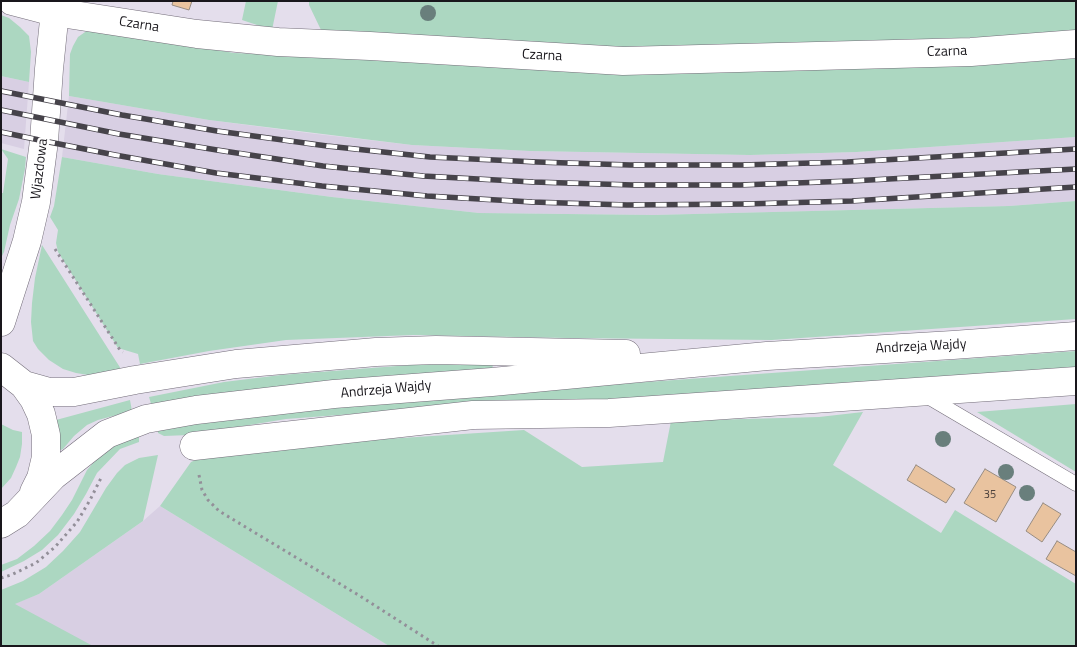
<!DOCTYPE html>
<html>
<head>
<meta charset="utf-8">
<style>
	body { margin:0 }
	#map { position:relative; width:1077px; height:647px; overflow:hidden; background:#e4deec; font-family:"Titillium Web",sans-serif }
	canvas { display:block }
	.frame { position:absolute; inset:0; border:2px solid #19171c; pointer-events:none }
</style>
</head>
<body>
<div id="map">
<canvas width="1077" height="647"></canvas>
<div class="frame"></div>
</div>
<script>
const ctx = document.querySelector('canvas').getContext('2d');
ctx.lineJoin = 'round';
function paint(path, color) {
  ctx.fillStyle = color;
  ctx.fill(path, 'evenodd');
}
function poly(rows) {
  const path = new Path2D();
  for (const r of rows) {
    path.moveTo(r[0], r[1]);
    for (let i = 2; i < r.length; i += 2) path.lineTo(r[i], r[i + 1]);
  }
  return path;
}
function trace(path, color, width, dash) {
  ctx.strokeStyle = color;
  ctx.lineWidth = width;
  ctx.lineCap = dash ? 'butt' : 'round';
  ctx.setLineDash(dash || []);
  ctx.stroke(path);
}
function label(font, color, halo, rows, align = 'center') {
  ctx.font = font + ' "Titillium Web",sans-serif';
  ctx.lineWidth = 5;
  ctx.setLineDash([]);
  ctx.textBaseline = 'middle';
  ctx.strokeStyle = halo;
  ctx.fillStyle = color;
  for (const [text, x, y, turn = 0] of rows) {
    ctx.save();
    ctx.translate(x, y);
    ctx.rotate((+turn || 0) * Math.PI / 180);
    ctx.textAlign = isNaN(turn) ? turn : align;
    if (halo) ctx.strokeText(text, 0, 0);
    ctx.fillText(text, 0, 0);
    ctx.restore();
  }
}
const built = poly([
	[1,76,29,82,24,149,1,143],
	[69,96,209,120,308,133,412,145,530,151,750,155,857,152,1076,137,1076,201,1009,206,654,215,479,213,332,197,218,182,158,174,62,157],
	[160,506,389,646,1,646,1,605,14,604,39,594,143,521]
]);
const green = poly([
	[246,1,278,1,272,30,242,20],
	[309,1,1076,1,1076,32,1023,36,632,48,321,30,309,5],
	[1,15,9,18,20,27,29,36,31,52,29,82,1,76],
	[101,29,234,53,340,57,873,66,1001,64,1076,58,1076,137,857,152,750,155,530,151,412,145,209,120,69,96,70,54,73,46,78,37,88,30],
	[1,149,26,157,25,169,19,199,10,225,4,252,1,258,1,193,3,193,8,159],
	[62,157,158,174,218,182,332,197,479,213,654,215,1009,206,1076,201,1076,319,772,340,567,338,413,335,286,340,209,351,140,364,138,354,118,348,58,252,56,243,58,230,50,217,54,206],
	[42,245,121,369,101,374,88,375,76,373,63,369,49,360,38,349,33,341,31,322,32,303,35,278],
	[1076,351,1076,370,696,397,524,401,286,419,189,435,164,436,158,433,158,428,259,411,564,388],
	[487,362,493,365,492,369,152,407,149,397,224,382,281,375,410,365],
	[130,400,132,411,98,420,87,425,74,436,63,449,61,450,59,449,56,420],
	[1076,404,1076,472,977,412],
	[863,412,833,465,941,533,955,510,1076,584,1076,646,389,646,160,506,191,462,218,450,524,430,582,467,663,462,671,421,819,417],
	[1,424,13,430,22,432,22,444,20,457,16,467,11,478,1,489],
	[139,433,139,442,120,449,97,473,86,494,74,514,58,535,42,550,24,561,1,572,1,565,17,559,34,546,50,531,62,515,72,500,87,470,101,454,110,447],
	[158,455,143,521,39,594,15,604,93,646,1,646,1,590,23,581,46,567,63,551,80,532,106,488,117,473,125,465,139,458]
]);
const building = poly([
	[173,1,192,1,189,10,172,5,173,1],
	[916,465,955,489,946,503,907,480,916,465],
	[985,469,1016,487,996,522,964,503,985,469],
	[1043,503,1061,514,1042,542,1026,531,1043,503],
	[1057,541,1076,552,1076,576,1046,559,1057,541]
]);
const path = poly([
	[55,249,120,350,123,352],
	[199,475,202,490,208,500,219,511,360,596,438,646],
	[1,578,11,575,36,563,55,547,77,522,90,500,102,476]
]);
const lane = poly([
	[923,394,1076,484]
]);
const street = poly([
	[12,1,54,12,197,34,278,42,370,46,623,61,971,52,1076,44],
	[194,446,473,415,609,413,1076,381]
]);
const secondary = poly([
	[1,322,27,241,36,202,44,141,49,69,56,1],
	[1,367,24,385,34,399,41,414,46,435,46,457,41,478,34,492],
	[24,385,49,392,74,392,135,380,236,364,376,352,436,350,626,354],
	[1,524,17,514,53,476,107,434,146,419,196,410,334,394,492,382,767,356,953,345,1076,336]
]);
const rail = poly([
	[1,91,122,115,217,131,327,146,430,157,537,162,630,165,742,165,847,162,1076,149],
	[1,110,119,134,217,150,323,166,423,176,533,182,633,185,740,185,851,181,1076,169],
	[1,132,44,141,115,155,216,173,322,186,427,196,532,202,627,205,745,204,852,201,1076,187]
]);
const trees = [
	[428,13],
	[943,439],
	[1006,472],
	[1027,493]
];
const numberNames = [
	["35",990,495]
];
const streetNames = [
	["Czarna",139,25,9],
	["Czarna",947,52,-2],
	["Czarna",542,56,3],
	["Wjazdowa",40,169,-83],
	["Andrzeja Wajdy",921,347,-3],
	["Andrzeja Wajdy",386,390,-5]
];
paint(built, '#d8cfe3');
paint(green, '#acd7c1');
paint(building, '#e9c39f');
trace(building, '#978c82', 1);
trace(lane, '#736d79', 15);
trace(street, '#736d79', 29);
trace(secondary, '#736d79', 29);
trace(path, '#938f99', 3, [2.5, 4]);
trace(lane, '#fff', 14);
trace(street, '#fff', 28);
trace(secondary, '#fff', 28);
trace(rail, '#46434a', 5.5);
trace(rail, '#fff', 4, [11]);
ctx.fillStyle = '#697f7c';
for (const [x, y] of trees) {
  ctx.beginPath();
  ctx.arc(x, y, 8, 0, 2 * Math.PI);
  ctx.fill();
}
label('11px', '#4d423d', null, numberNames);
label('14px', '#19171c', '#fff', streetNames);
</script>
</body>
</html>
